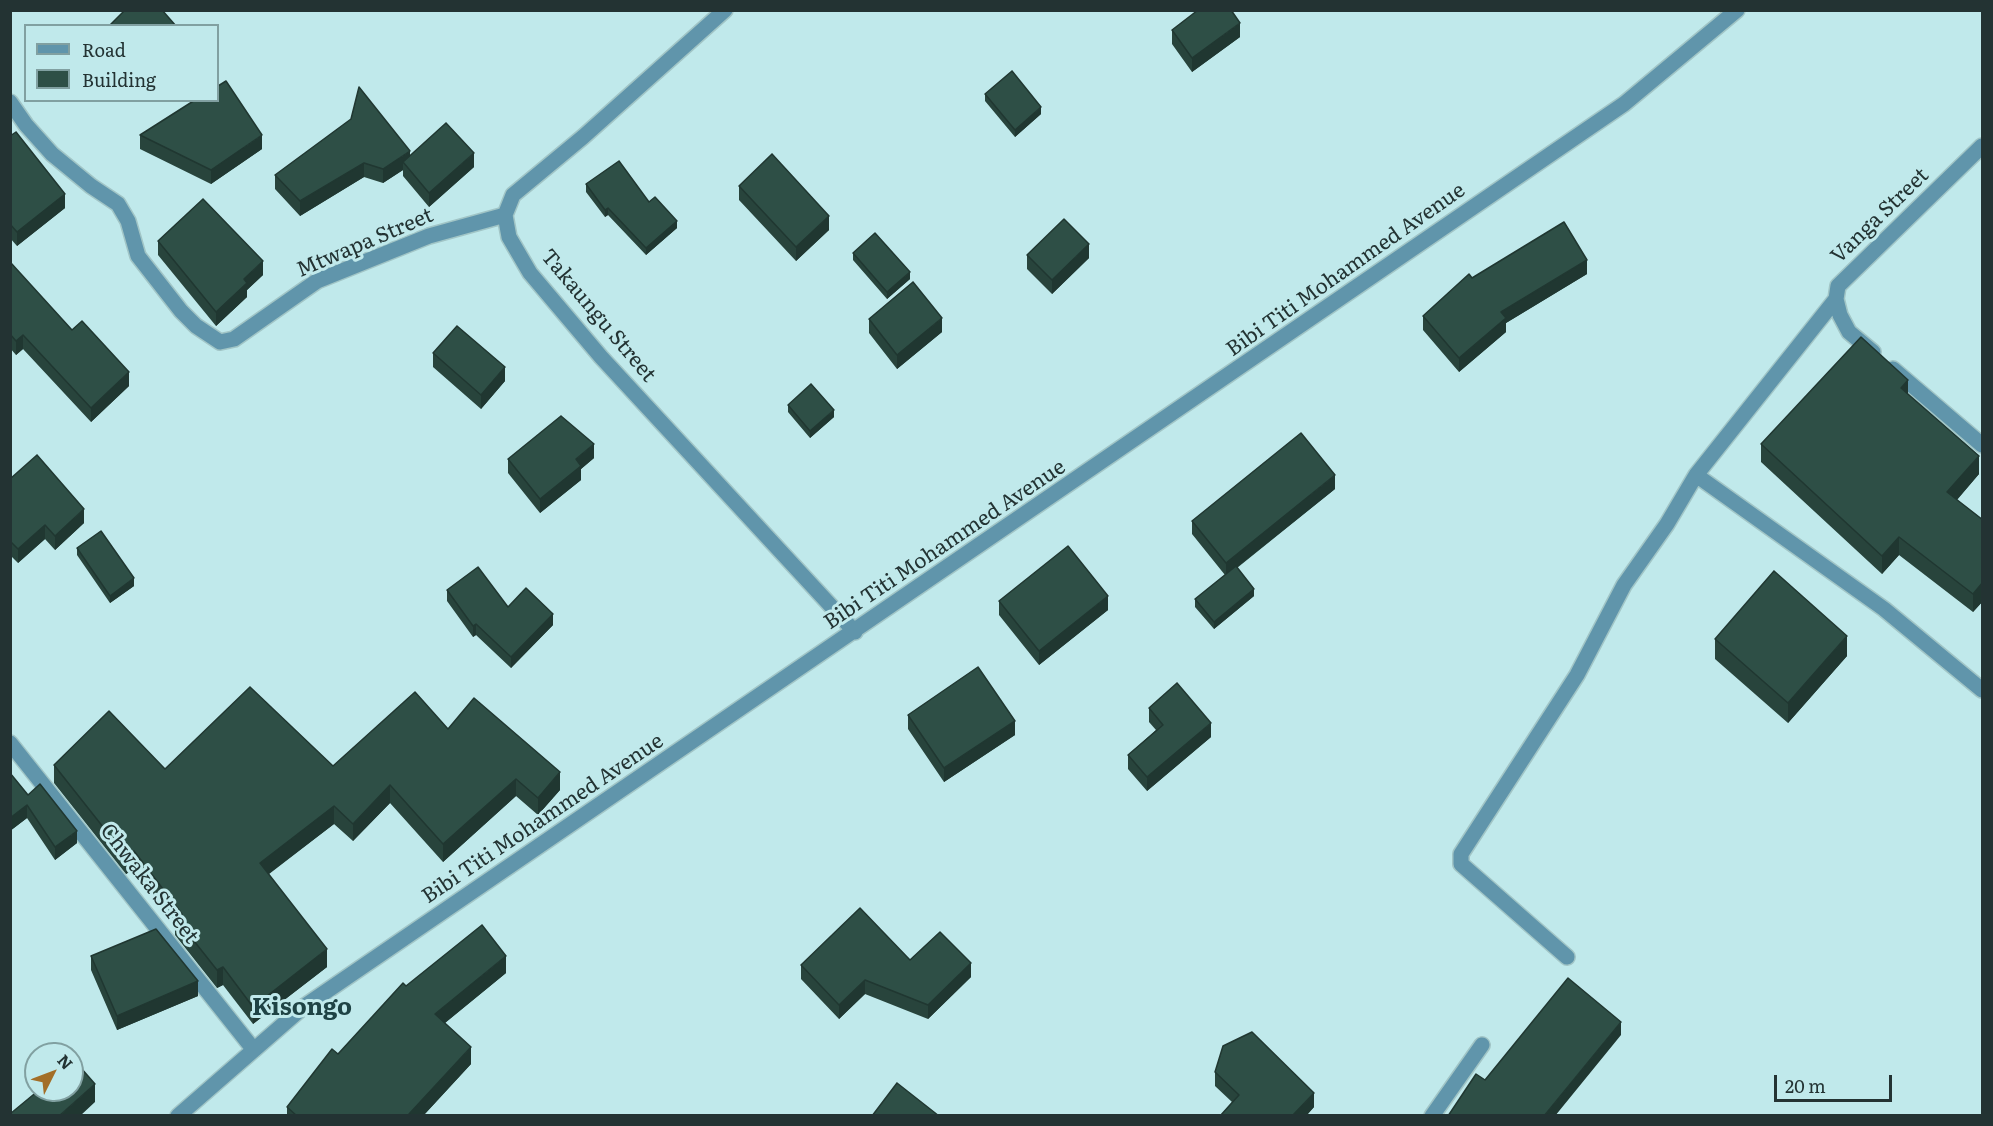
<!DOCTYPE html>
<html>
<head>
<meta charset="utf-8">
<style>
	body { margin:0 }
	#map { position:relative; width:1993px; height:1126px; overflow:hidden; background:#c0e9eb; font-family:Literata,serif }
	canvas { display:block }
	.frame { position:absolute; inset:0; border:12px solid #233333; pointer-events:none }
	.legend { position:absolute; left:24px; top:24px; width:195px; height:78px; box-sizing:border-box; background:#c0e9eb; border:2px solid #81a0a1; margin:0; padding:8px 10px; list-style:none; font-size:18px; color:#233333 }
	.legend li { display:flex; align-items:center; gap:12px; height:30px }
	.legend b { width:30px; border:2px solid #81a0a1 }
	.north { position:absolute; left:24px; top:1042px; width:60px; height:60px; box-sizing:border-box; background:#c0e9eb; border:2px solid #81a0a1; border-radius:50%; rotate:48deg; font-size:16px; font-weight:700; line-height:24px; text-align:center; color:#233333 }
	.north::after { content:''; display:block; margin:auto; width:21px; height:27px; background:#a36e27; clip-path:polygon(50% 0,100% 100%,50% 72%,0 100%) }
	.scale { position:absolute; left:1774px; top:1075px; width:118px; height:27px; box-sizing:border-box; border:3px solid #233333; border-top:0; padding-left:8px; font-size:18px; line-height:21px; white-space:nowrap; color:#233333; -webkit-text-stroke:4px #c0e9eb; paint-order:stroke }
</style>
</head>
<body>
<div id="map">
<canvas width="1993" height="1126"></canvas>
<div class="frame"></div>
<ul class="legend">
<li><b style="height:8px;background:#6095ab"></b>Road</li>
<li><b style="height:16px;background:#2e4f46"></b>Building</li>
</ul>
<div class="north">N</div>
<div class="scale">20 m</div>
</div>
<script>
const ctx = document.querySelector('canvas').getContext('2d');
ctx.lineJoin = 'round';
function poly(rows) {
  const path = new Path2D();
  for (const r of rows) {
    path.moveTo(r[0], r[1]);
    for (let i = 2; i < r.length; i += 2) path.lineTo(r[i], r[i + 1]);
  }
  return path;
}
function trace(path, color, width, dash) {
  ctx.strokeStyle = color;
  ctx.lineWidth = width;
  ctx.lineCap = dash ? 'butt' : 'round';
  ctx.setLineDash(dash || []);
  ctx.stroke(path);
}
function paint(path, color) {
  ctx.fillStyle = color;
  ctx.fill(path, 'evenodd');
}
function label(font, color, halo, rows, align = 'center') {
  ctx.font = font + ' Literata,serif';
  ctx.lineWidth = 6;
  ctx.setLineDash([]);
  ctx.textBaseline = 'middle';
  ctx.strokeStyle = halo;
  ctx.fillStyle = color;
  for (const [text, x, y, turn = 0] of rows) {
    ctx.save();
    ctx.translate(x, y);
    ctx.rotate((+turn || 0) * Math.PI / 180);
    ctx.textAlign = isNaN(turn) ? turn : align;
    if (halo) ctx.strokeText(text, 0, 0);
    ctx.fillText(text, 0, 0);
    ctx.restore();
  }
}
const minor = poly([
	[725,10,583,137,513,195,505,215,509,237,530,273,601,357,855,632],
	[10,102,26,125,52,154,91,186,118,204,128,221,138,256,181,311,196,326,220,342,234,339,317,281,429,236,505,215],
	[1873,352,1849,332,1840,315,1836,299,1838,286,1982,146],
	[1893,369,1982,445],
	[1696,475,1884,609,1982,690],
	[10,743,254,1050],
	[1567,957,1461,864,1461,854,1577,675,1624,585,1667,524,1696,475,1836,299],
	[178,1116,302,1008,1624,104,1737,10],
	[1432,1116,1482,1045]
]);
const wall = poly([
	[1172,30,1240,37,1192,72,1172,44],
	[985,94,1041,114,1015,137,985,101],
	[140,135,262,149,211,184,140,149],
	[10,136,65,208,17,246,10,238],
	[410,156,474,167,429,207,403,176,403,170,383,183,364,177,300,216,275,189,275,175],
	[586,184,649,202,677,228,646,255,608,215,605,217,586,192],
	[739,186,829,230,796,261,739,200],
	[158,241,263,275,247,290,247,297,216,326,158,255],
	[853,253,910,279,887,299,853,260],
	[1027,255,1089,258,1052,294,1027,269],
	[10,264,72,330,129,386,91,422,23,349,16,355,10,348],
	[1587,274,1506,323,1506,332,1459,372,1423,330,1423,316,1472,278],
	[869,319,942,332,897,369,869,333],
	[433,353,505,381,481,409,433,367],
	[1908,394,1979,474,1957,500,1983,520,1983,601,1973,612,1899,555,1882,574,1761,462,1761,444],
	[788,405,834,417,810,438,788,412],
	[594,458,581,469,581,480,540,513,508,473,508,459],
	[10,479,84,523,55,550,45,539,18,563,10,555],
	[1335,489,1237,568,1254,596,1214,629,1195,607,1195,599,1225,575,1192,534,1192,521],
	[77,548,134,586,110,603,77,555],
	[447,590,508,607,553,625,511,668,476,635,473,637,447,601],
	[999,601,1108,610,1039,665,999,615],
	[1715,639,1847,656,1788,723,1715,659],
	[1149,708,1211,737,1147,791,1128,769,1128,755,1156,730,1149,722],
	[908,715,1015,735,944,782,908,729],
	[448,729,560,790,538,815,516,796,443,862,390,803,353,841,334,824,268,874,327,967,253,1024,223,985,217,988,175,935,175,923,134,869,126,874,54,783,54,765,165,769,333,766],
	[10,773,28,795,77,843,55,860,27,818,10,831],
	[91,956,198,996,117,1030,91,970],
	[910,960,971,977,928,1019,865,994,839,1019,801,979,801,965],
	[506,973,445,1023,471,1064,423,1116,287,1116,287,1107,338,1054,406,986],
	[1215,1072,1314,1107,1306,1116,1220,1116,1232,1102,1215,1086]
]);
const shadedWall = poly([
	[1240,23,1240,37,1192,72,1192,58],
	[1041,107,1041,114,1015,137,1015,130],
	[262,135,262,149,211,184,211,170],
	[410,151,410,165,403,162,403,170,383,183,383,169],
	[474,153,474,167,429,207,429,193],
	[364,163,364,177,300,216,300,201],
	[65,194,65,208,17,246,17,232],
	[608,208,608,215,605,217,605,210],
	[829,216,829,230,796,261,796,247],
	[677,221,677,228,646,255,646,248],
	[1089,244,1089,258,1052,294,1052,280],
	[1587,260,1587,274,1506,323,1506,332,1459,372,1459,358,1501,312],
	[263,261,263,275,247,290,247,297,216,326,216,312,244,279],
	[910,272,910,279,887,299,887,292],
	[942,318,942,332,897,369,897,355],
	[23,335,23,349,16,355,16,341],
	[505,367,505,381,481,409,481,395],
	[129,372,129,386,91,422,91,408],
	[1908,380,1908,398,1901,388],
	[834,410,834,417,810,438,810,431],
	[594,444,594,458,581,469,581,480,540,513,540,499,576,459],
	[1979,456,1979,474,1947,511,1947,492],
	[1335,475,1335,489,1226,576,1226,563],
	[84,509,84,523,55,550,55,536],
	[45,525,45,539,18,563,18,549],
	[1899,537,1899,555,1882,574,1882,556],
	[134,578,134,586,110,603,110,596],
	[1983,582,1983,601,1973,612,1973,594],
	[1254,589,1254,596,1214,629,1214,622],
	[1108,596,1108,610,1039,665,1039,651],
	[553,614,553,625,511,668,511,657],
	[476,624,476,635,473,637,473,626],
	[1847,636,1847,656,1788,723,1788,703],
	[1015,721,1015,735,944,782,944,768],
	[1211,723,1211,737,1147,791,1147,777],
	[560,772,560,790,538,815,538,798],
	[516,779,516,796,443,862,443,844],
	[390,785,390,803,353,841,353,824],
	[27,805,27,818,10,831,10,818],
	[334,806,334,824,260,881,260,863],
	[77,831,77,843,55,860,55,847],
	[134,851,134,869,126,874,126,856],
	[327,949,327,967,253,1024,253,1007],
	[506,956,506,973,435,1031,435,1014],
	[971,963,971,977,928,1019,928,1005],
	[223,967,223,985,217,988,217,970],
	[865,980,865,994,839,1019,839,1005],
	[198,981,198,996,117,1030,117,1016],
	[1621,1022,1621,1035,1555,1116,1544,1116],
	[471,1047,471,1064,423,1116,409,1116,409,1114],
	[95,1084,95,1102,80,1116,59,1116],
	[1314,1093,1314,1107,1306,1116,1292,1116]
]);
const building = poly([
	[125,10,162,10,176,26,109,26,125,10],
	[1198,10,1231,10,1240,23,1192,58,1172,30,1198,10],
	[1012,71,1041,107,1015,130,985,94,1012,71],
	[226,81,262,135,211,170,140,135,195,100,218,100,218,86,226,81],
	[359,87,410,151,383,169,364,163,300,201,275,175,351,119,359,87],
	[446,123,474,153,429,193,403,162,446,123],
	[16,132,65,194,17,232,10,224,10,136,16,132],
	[772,154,829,216,796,247,739,186,772,154],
	[619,161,649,202,655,197,677,221,646,248,608,208,605,210,586,184,619,161],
	[203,199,263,261,244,279,247,283,216,312,158,241,203,199],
	[1064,219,1089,244,1052,280,1027,255,1064,219],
	[1564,222,1587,260,1501,312,1506,318,1459,358,1423,316,1469,274,1472,278,1564,222],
	[875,233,910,272,887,292,853,253,875,233],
	[11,263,72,330,82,321,129,372,91,408,23,335,16,341,10,334,11,263],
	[913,282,942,318,897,355,869,319,913,282],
	[457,326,505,367,481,395,433,353,457,326],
	[1861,337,1908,380,1901,388,1979,456,1947,492,1983,520,1983,582,1973,594,1899,537,1882,556,1761,444,1861,337],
	[811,384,834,410,810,431,788,405,811,384],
	[561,416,594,444,576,459,581,466,540,499,508,459,561,416],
	[1301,433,1335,475,1226,563,1192,521,1301,433],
	[37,455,84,509,55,536,45,525,18,549,10,541,10,479,37,455],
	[101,531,134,578,110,596,77,548,101,531],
	[1068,546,1108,596,1039,651,999,601,1068,546],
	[1236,566,1254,589,1214,622,1195,599,1236,566],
	[478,567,508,607,526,588,553,614,511,657,476,624,473,626,447,590,478,567],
	[1774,571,1847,636,1788,703,1715,639,1774,571],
	[978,667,1015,721,944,768,908,715,978,667],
	[1177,683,1211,723,1147,777,1128,755,1163,725,1149,708,1177,683],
	[250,687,333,766,415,692,448,729,474,698,560,772,538,798,516,779,443,844,390,785,353,824,334,806,260,863,327,949,253,1007,223,967,217,970,175,917,182,914,134,851,126,856,54,765,109,711,165,769,250,687],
	[10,773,28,795,40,784,77,831,55,847,27,805,10,818,10,773],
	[860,908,910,960,940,932,971,963,928,1005,865,980,839,1005,801,965,860,908],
	[482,925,506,956,435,1014,471,1047,409,1114,410,1116,297,1116,287,1107,332,1049,338,1054,403,983,406,986,482,925],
	[156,929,198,981,117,1016,91,956,156,929],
	[1568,978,1621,1022,1544,1116,1448,1116,1476,1074,1485,1080,1568,978],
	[1252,1032,1314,1093,1292,1116,1220,1116,1239,1095,1215,1072,1223,1046,1252,1032],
	[74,1060,95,1084,59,1116,10,1116,10,1114,39,1090,72,1090,72,1062,74,1060],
	[897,1083,939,1116,872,1116,897,1083]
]);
const streetNames = [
	["Vanga Street",1880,216,-44],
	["Mtwapa Street",365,243,-23],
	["Bibi Titi Mohammed Avenue",1346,270,-35],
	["Takaungu Street",598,316,50],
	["Bibi Titi Mohammed Avenue",945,545,-34],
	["Bibi Titi Mohammed Avenue",543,819,-34],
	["Chwaka Street",149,884,52]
];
const quarterNames = [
	["Kisongo",302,1008]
];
trace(minor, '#a1c5c6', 18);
trace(minor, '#6095ab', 15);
paint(wall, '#28443c');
paint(shadedWall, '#203731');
paint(building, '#2e4f46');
trace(building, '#203731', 1.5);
label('21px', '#233333', '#c0e9eb', streetNames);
label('bold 24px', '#1f4345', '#c0e9eb', quarterNames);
</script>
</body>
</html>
